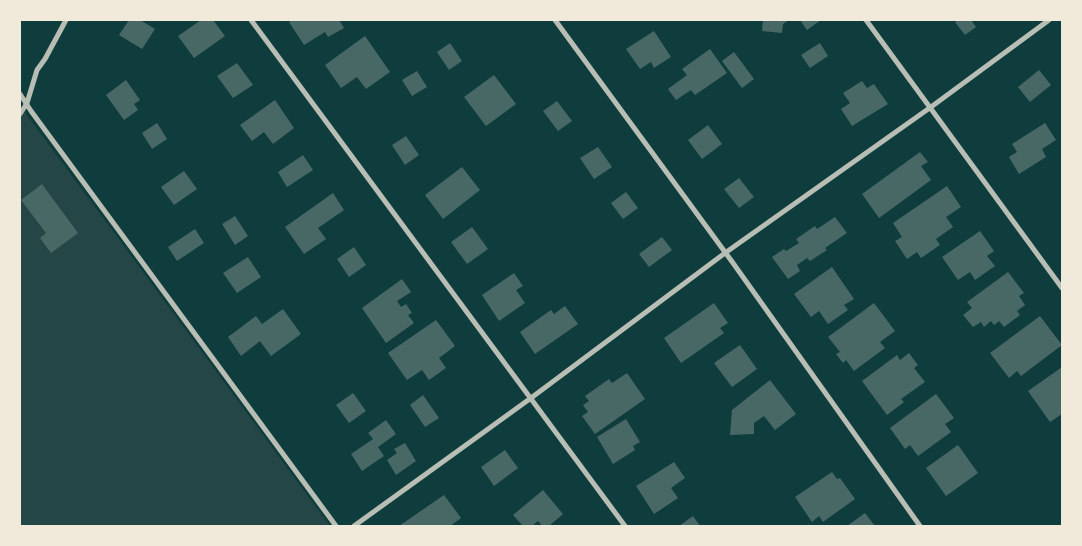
<!DOCTYPE html>
<html>
<head>
<meta charset="utf-8">
<style>
	body { margin:0 }
	#map { position:relative; width:1082px; height:546px; overflow:hidden; background:#0f3d3e; font-family:"IBM Plex Serif",serif }
	canvas { display:block }
	.frame { position:absolute; inset:0; border:21px solid #f1e9da; pointer-events:none }
</style>
</head>
<body>
<div id="map">
<canvas width="1082" height="546"></canvas>
<div class="frame"></div>
</div>
<script>
const ctx = document.querySelector('canvas').getContext('2d');
ctx.lineJoin = 'round';
function paint(path, color) {
  ctx.fillStyle = color;
  ctx.fill(path, 'evenodd');
}
function poly(rows) {
  const path = new Path2D();
  for (const r of rows) {
    path.moveTo(r[0], r[1]);
    for (let i = 2; i < r.length; i += 2) path.lineTo(r[i], r[i + 1]);
  }
  return path;
}
function trace(path, color, width, dash) {
  ctx.strokeStyle = color;
  ctx.lineWidth = width;
  ctx.lineCap = dash ? 'butt' : 'round';
  ctx.setLineDash(dash || []);
  ctx.stroke(path);
}
const green = poly([
	[20,106,112,230,330,526,20,526]
]);
const building = poly([
	[129,20,140,20,155,29,142,49,119,35],
	[201,20,213,20,225,36,194,58,178,36],
	[293,20,339,20,344,28,328,37,325,32,304,45,289,22],
	[763,20,789,20,783,24,782,33,762,31],
	[800,20,821,20,807,30],
	[958,20,971,20,976,27,965,35,955,22],
	[654,31,671,57,654,68,651,62,640,69,626,49],
	[365,36,390,72,366,89,357,77,341,88,325,65],
	[450,43,462,61,449,70,437,52],
	[820,43,828,56,810,68,801,55],
	[710,49,727,73,695,95,691,90,676,100,668,89,687,75,682,69],
	[734,52,754,79,742,88,722,61],
	[237,63,253,85,233,98,217,76],
	[1039,70,1051,85,1030,102,1018,87],
	[417,71,427,87,412,96,402,80],
	[494,75,516,104,486,126,464,97],
	[126,80,140,100,134,104,138,110,124,120,106,95],
	[862,81,867,88,874,84,888,104,852,126,841,109,850,103,843,93],
	[275,100,294,128,273,144,264,132,252,141,240,125],
	[557,101,572,121,558,131,543,111],
	[157,123,167,139,152,149,142,133],
	[1045,123,1056,140,1042,149,1046,157,1019,174,1009,157,1017,152,1012,144],
	[708,125,722,144,702,159,688,140],
	[406,136,419,155,405,165,392,145],
	[598,147,612,167,594,179,580,158],
	[920,152,928,162,921,166,931,180,879,218,862,194],
	[303,155,313,170,287,187,278,172],
	[462,167,480,190,443,219,425,195],
	[184,171,197,189,174,205,161,187],
	[739,178,754,197,739,208,724,189],
	[42,184,78,233,51,253,40,238,46,233,21,200],
	[947,186,961,207,946,217,953,227,936,239,940,245,921,258,917,252,907,259,895,241,902,237,893,223],
	[626,192,638,208,623,219,611,203],
	[333,193,344,210,318,228,326,239,304,254,285,227],
	[235,216,248,236,235,245,222,224],
	[835,217,847,233,825,248,827,250,810,261,807,258,797,265,800,271,788,279,772,257,784,249,786,251,799,243,796,239,815,226,817,229],
	[472,227,488,249,467,264,451,242],
	[195,229,204,243,177,261,168,247],
	[980,231,994,251,987,256,995,266,975,280,970,272,958,280,942,257],
	[662,237,672,250,649,267,639,254],
	[354,247,366,265,349,277,337,259],
	[248,257,261,277,237,293,223,273],
	[832,267,854,299,844,305,848,310,828,324,819,311,811,317,794,294],
	[1008,272,1024,293,1019,296,1025,305,1017,311,1020,315,1004,327,999,321,994,325,991,321,984,327,981,322,973,327,963,315,972,308,967,302],
	[514,273,523,286,516,290,525,303,499,321,482,295],
	[402,279,411,292,397,301,401,307,406,304,412,313,408,315,414,323,386,343,362,308],
	[714,303,728,323,720,328,724,333,681,363,664,338],
	[874,303,895,331,880,342,885,348,854,371,846,360,843,363,836,354,840,352,828,337],
	[565,306,578,324,535,354,520,332,551,310,554,314],
	[283,309,301,334,271,356,260,341,241,356,228,337,256,316,262,324],
	[1040,316,1062,345,1021,376,1017,371,1009,378,990,353],
	[436,320,455,346,439,358,446,368,429,380,422,370,407,380,388,353],
	[740,345,757,369,732,387,714,363],
	[909,353,918,365,914,368,925,382,901,399,904,402,887,415,862,381,897,355,900,360],
	[1062,367,1062,414,1050,422,1028,391],
	[627,373,645,399,595,434,582,416,588,412,583,405,589,401,585,396,609,379,612,383],
	[770,380,796,414,775,430,764,416,754,423,754,434,730,435,732,410],
	[353,393,366,411,349,423,336,405],
	[936,394,954,418,945,424,951,432,918,456,910,445,905,449,890,428],
	[423,395,439,418,425,427,410,405],
	[626,419,640,442,633,446,635,450,613,464,597,437],
	[386,420,396,434,378,447,384,456,362,471,351,454,373,439,368,433],
	[405,443,416,461,396,475,387,460,397,453,394,449],
	[958,445,978,473,946,496,926,468],
	[505,450,518,468,494,486,481,467],
	[674,462,685,478,671,488,678,498,654,514,636,486],
	[832,472,837,479,840,478,855,499,823,522,819,516,812,522,795,497],
	[543,490,563,514,549,526,542,526,538,521,532,526,523,526,513,515],
	[444,495,461,518,450,526,399,526],
	[865,513,875,526,847,526],
	[693,516,700,526,679,526]
]);
const minor = poly([
	[251,20,625,526],
	[555,20,733,263,920,526],
	[866,20,1062,288],
	[20,94,31,111,336,526],
	[20,114,27,103,37,70,45,59,66,20],
	[354,526,531,398,725,253,931,107,1049,20]
]);
paint(green, '#244646');
paint(building, '#486865');
trace(minor, '#b8beb3', 5);
</script>
</body>
</html>
